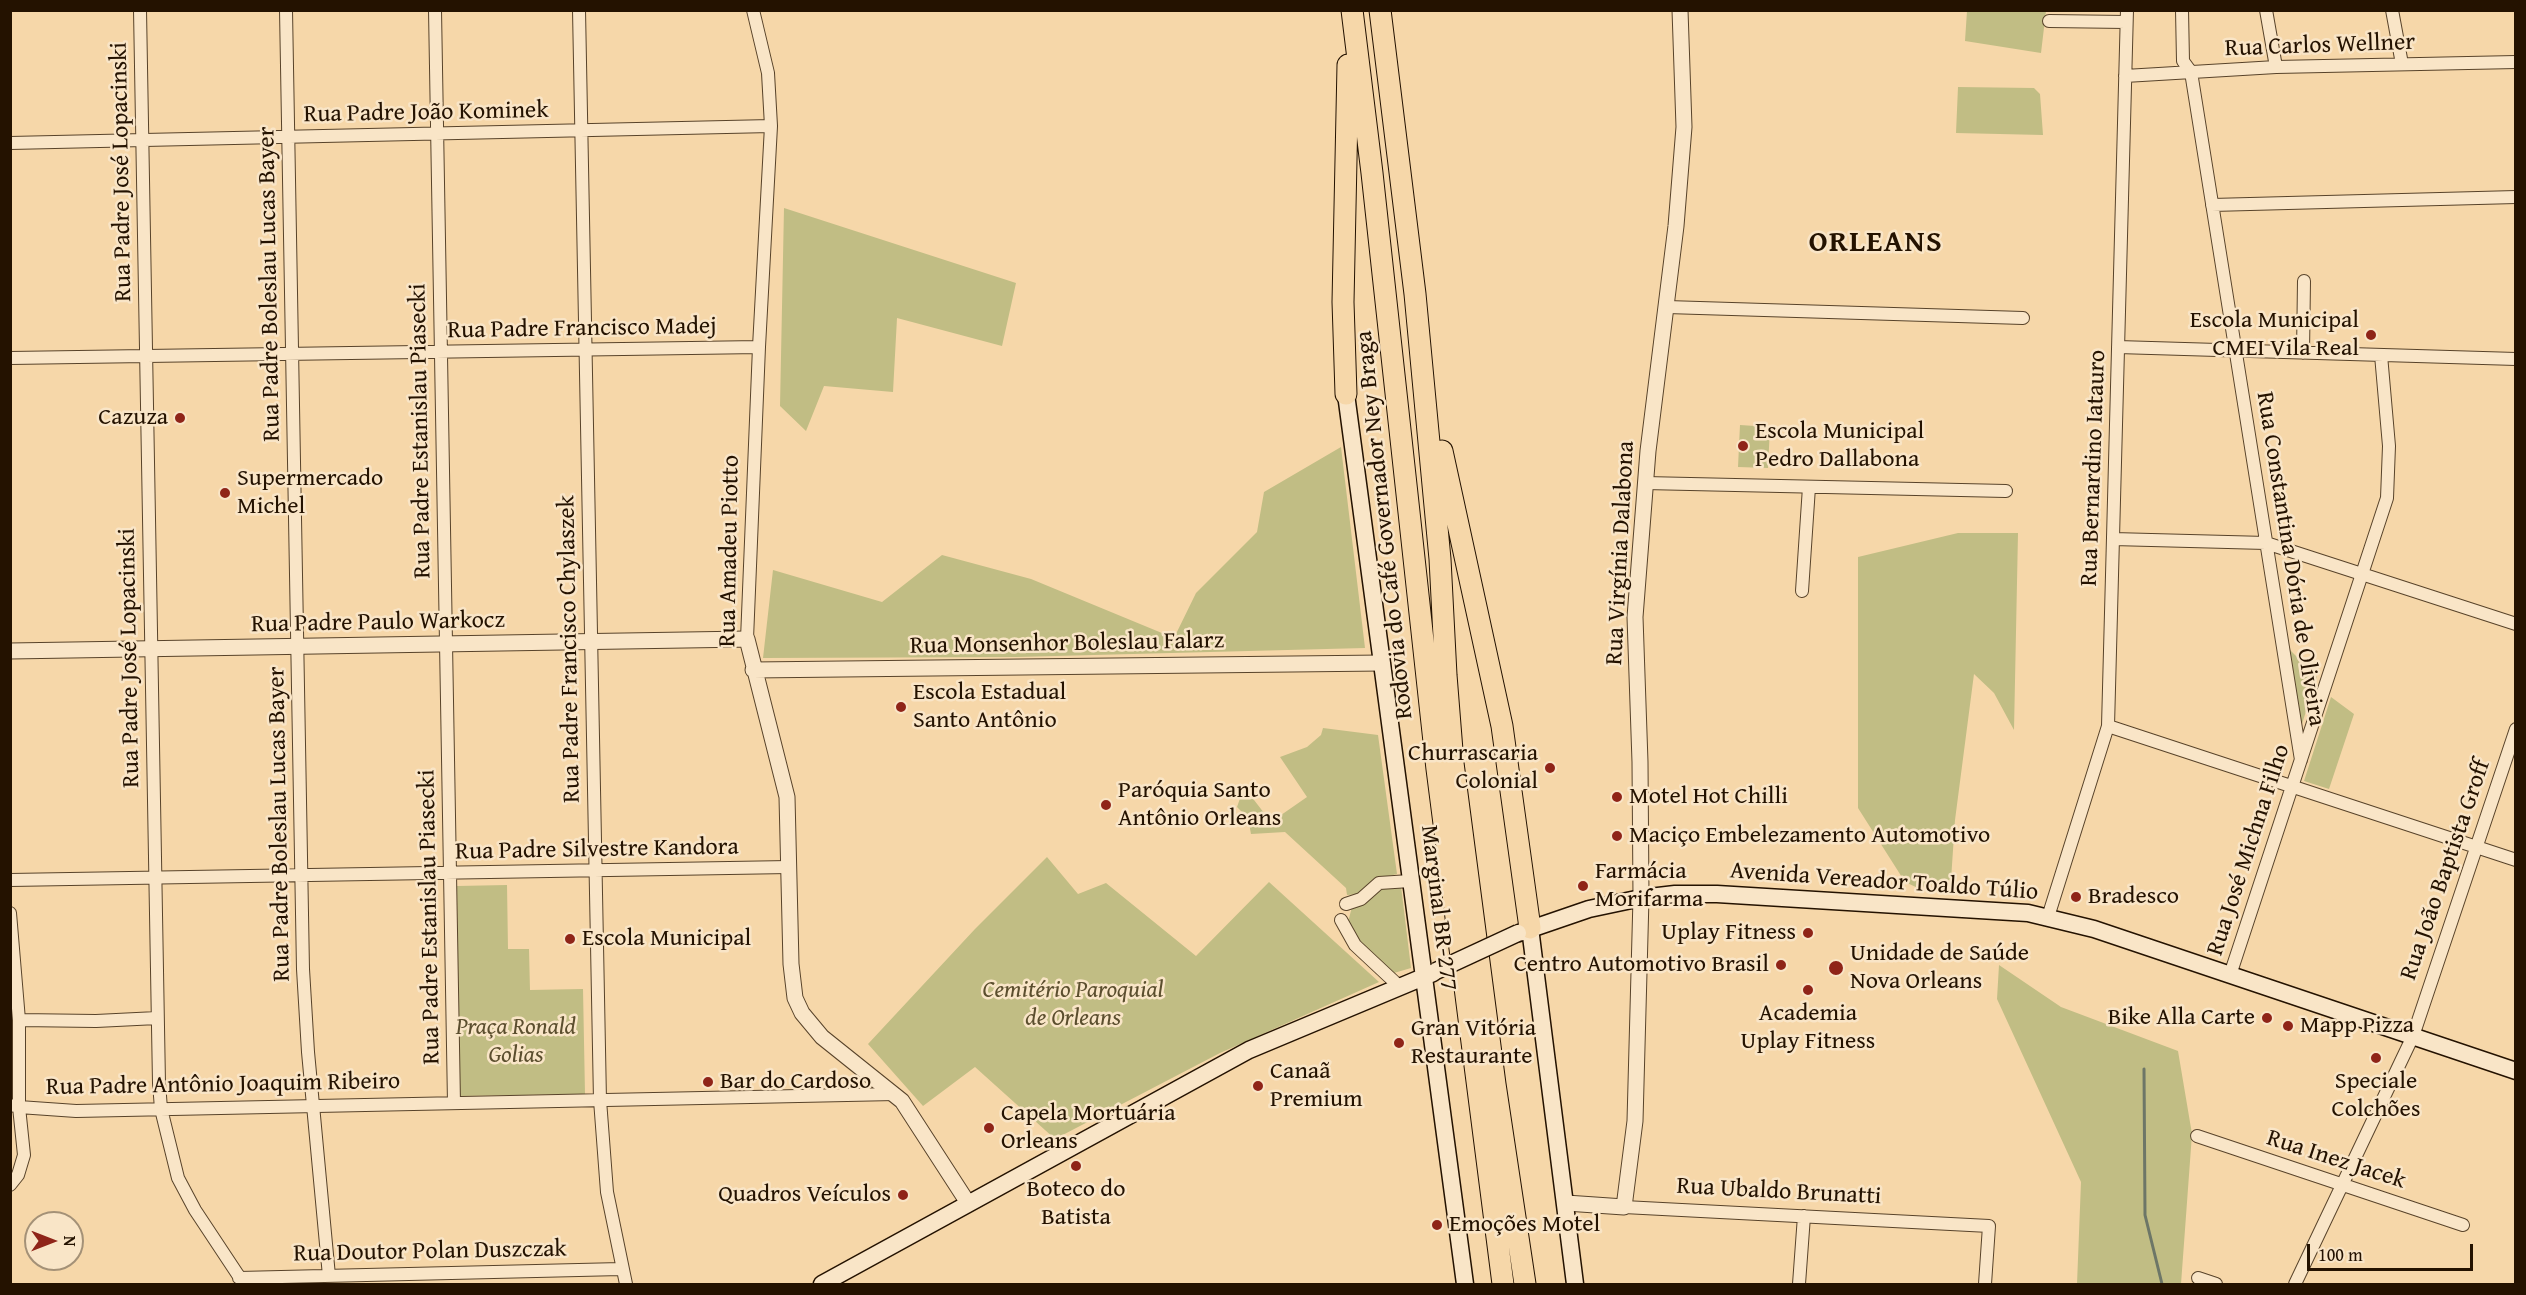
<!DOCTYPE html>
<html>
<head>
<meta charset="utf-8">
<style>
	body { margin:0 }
	#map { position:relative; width:2526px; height:1295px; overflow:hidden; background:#f6d7a9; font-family:"Gentium Book Plus",serif }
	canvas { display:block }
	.frame { position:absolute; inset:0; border:12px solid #241200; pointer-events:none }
	.north { position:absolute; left:24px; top:1211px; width:60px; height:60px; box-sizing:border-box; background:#f9e5c7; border:2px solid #a49177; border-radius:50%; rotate:90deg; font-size:16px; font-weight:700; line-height:24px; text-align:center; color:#241200 }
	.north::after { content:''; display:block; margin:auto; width:21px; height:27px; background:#8f2418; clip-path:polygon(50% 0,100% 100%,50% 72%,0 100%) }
	.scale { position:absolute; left:2307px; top:1244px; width:166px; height:27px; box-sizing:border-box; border:3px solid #241200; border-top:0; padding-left:8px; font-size:18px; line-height:21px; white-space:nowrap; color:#241200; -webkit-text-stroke:4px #f9e5c7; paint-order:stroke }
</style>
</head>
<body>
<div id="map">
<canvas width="2526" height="1295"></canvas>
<div class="frame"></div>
<div class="north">N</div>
<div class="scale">100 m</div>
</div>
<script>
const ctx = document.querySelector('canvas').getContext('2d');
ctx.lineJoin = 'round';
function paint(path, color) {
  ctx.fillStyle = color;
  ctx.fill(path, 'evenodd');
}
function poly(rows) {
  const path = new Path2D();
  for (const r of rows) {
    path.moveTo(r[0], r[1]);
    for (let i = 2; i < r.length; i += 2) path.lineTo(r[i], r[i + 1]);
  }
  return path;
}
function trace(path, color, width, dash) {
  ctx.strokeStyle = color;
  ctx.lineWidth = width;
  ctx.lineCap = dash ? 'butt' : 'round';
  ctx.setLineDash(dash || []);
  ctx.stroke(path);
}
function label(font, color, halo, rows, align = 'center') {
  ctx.font = font + ' "Gentium Book Plus",serif';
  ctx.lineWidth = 5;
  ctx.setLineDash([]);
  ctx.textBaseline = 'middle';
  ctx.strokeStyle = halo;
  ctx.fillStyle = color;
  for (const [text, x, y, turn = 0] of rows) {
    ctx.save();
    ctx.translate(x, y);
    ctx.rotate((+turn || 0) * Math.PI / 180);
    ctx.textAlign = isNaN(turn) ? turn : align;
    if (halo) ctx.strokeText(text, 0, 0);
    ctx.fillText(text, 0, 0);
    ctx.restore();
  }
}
const green = poly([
	[1967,11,2046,11,2041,53,1965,41],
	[1958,87,2034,88,2040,94,2043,135,1956,133],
	[784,208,1016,283,1002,346,897,318,893,392,824,386,806,431,780,406],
	[1740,425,1770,427,1768,468,1738,467],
	[1341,447,1365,648,1016,657,763,658,773,570,882,602,942,555,1031,579,1174,638,1196,593,1257,532,1264,492],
	[1958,533,2018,533,2014,730,1994,693,1974,674,1955,820,1951,880,1918,888,1905,882,1858,808,1858,557],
	[2287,647,2317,677,2301,727],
	[2331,697,2354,714,2329,789,2304,781],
	[1323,728,1378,735,1397,874,1374,880,1359,894,1347,895,1346,888,1285,832,1251,834,1248,818,1237,807,1244,787,1271,822,1307,797,1280,757,1307,747,1321,735],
	[1047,857,1078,894,1106,883,1196,956,1269,882,1379,982,1220,1053,1055,1139,975,1067,923,1106,868,1044,975,929],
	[507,885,508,949,529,949,530,990,583,989,585,1094,460,1096,457,886],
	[1401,886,1411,968,1394,973,1358,939,1348,922,1352,907,1383,887],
	[1999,965,2061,1007,2178,1051,2192,1134,2181,1284,2077,1284,2081,1182,1997,999]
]);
const stream = poly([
	[2144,1069,2145,1215,2162,1284]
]);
const minor = poly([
	[140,10,159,1083,161,1109,178,1178,195,1210,244,1284],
	[286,10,303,969,308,1052,329,1276],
	[435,10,454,1103],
	[579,10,600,1100,607,1192,626,1284],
	[2182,10,2183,61,2191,72,2301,760],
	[2266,10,2276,67],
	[2392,10,2402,64],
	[2049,21,2126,22],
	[2125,76,2276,67,2516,62],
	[10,143,771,126],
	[2212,205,2516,197],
	[1667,307,2023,318],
	[2118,347,2516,359],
	[2303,353,2304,281],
	[10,358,759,347],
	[1645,483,2006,491],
	[2113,539,2266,543,2516,624],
	[1802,591,1809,487],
	[747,639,759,347,771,126,768,73,753,10],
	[2108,726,2516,860],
	[10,880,789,867],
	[1346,904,1361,899,1379,883,1410,881],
	[10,913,19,1020,19,1107,24,1155,18,1175,10,1185],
	[2048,917,2108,726,2127,10],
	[1341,920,1355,945,1400,987],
	[2230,975,2387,498,2389,446,2381,355],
	[19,1020,96,1021,157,1018],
	[10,1105,19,1107,76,1111,895,1094],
	[2197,1136,2463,1225],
	[1624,1207,1989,1226,1985,1284],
	[239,1278,621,1269],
	[2198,1278,2216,1284],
	[1799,1284,1804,1216],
	[2295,1284,2413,1036,2516,729]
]);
const tertiary = poly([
	[10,651,747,639,787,797,791,964,795,998,802,1013,822,1037,902,1101,968,1203],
	[753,670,1382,663],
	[1566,1203,1624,1207,1635,1121,1641,898,1640,762,1635,617,1648,451,1676,226,1684,127,1680,10]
]);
const secondary = poly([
	[1346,394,1465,1284],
	[1530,928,1575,1284],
	[1519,933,1589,909,1641,898,1675,894,1717,894,2028,913,2094,929,2516,1071],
	[822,1284,1249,1050,1433,973]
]);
const motorway = poly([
	[1352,10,1372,173,1437,769,1503,1284],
	[1380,10,1415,294,1440,559,1446,675,1453,763,1495,1084,1525,1284],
	[1346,394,1343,302,1348,65],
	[1442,451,1502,726,1530,928]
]);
const secondaryBridge = poly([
	[1436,971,1518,933]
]);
const markers = [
	[2371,335,6,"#8f2418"],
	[180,418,6,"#8f2418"],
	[1743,446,6,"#8f2418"],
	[225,493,6,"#8f2418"],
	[901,707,6,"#8f2418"],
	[1550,768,6,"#8f2418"],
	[1617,797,6,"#8f2418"],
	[1106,805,6,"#8f2418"],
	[1617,836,6,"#8f2418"],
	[1583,886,6,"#8f2418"],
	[2076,897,6,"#8f2418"],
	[1808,933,6,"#8f2418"],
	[570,939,6,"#8f2418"],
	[1781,965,6,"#8f2418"],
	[1836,968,8,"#8f2418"],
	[1808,990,6,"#8f2418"],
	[2267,1018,6,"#8f2418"],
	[2288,1026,6,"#8f2418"],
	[1399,1043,6,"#8f2418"],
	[2376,1058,6,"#8f2418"],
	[708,1082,6,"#8f2418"],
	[1258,1086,6,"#8f2418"],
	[989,1128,6,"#8f2418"],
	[1076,1166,6,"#8f2418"],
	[903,1195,6,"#8f2418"],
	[1437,1225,6,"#8f2418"]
];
const streetNames = [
	["Rua Carlos Wellner",2320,46,-2],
	["Rua Padre João Kominek",426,113,-1],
	["Rua Padre José Lopacinski",122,172,-91],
	["Rua Padre Boleslau Lucas Bayer",270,284,-91],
	["Rua Padre Francisco Madej",582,329,-1],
	["Rua Padre Estanislau Piasecki",421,431,-91],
	["Rua Bernardino Iatauro",2094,468,-88],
	["Rodovia do Café Governador Ney Braga",1385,525,-96],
	["Rua Amadeu Piotto",730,551,-89],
	["Rua Virgínia Dalabona",1621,553,-87],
	["Rua Constantina Dória de Oliveira",2290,559,81],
	["Rua Padre Paulo Warkocz",378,623,-1],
	["Rua Monsenhor Boleslau Falarz",1067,644,-1],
	["Rua Padre Francisco Chylaszek",570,649,-91],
	["Rua Padre José Lopacinski",130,658,-91],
	["Rua Padre Boleslau Lucas Bayer",280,824,-91],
	["Rua Padre Silvestre Kandora",597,850,-1],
	["Rua José Michna Filho",2249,850,-72],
	["Rua João Baptista Groff",2446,870,-71],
	["Avenida Vereador Toaldo Túlio",1884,882,4],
	["Marginal BR-277",1438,908,83],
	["Rua Padre Estanislau Piasecki",430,917,-91],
	["Rua Padre Antônio Joaquim Ribeiro",223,1085,-1],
	["Rua Inez Jacek",2336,1160,18],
	["Rua Ubaldo Brunatti",1779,1192,3],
	["Rua Doutor Polan Duszczak",430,1252,-1]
];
const poiNames = [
	["Escola Municipal",2359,321,"right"],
	["CMEI Vila Real",2359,349,"right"],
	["Cazuza",168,418,"right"],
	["Escola Municipal",1755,432],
	["Pedro Dallabona",1755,460],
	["Supermercado",237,479],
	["Michel",237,507],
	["Escola Estadual",913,693],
	["Santo Antônio",913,721],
	["Churrascaria",1538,754,"right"],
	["Colonial",1538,782,"right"],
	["Paróquia Santo",1118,791],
	["Antônio Orleans",1118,819],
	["Motel Hot Chilli",1629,797],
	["Maciço Embelezamento Automotivo",1629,836],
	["Farmácia",1595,872],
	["Morifarma",1595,900],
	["Bradesco",2088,897],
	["Uplay Fitness",1796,933,"right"],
	["Escola Municipal",582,939],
	["Unidade de Saúde",1850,954],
	["Nova Orleans",1850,982],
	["Centro Automotivo Brasil",1769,965,"right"],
	["Academia",1808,1014,"center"],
	["Uplay Fitness",1808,1042,"center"],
	["Bike Alla Carte",2255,1018,"right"],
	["Mapp Pizza",2300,1026],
	["Gran Vitória",1411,1029],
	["Restaurante",1411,1057],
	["Canaã",1270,1072],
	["Premium",1270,1100],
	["Bar do Cardoso",720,1082],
	["Speciale",2376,1082,"center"],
	["Colchões",2376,1110,"center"],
	["Capela Mortuária",1001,1114],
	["Orleans",1001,1142],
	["Boteco do",1076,1190,"center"],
	["Batista",1076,1218,"center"],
	["Quadros Veículos",891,1195,"right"],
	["Emoções Motel",1449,1225]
];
const parkNames = [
	["Cemitério Paroquial",1073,991],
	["de Orleans",1073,1019],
	["Praça Ronald",516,1028],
	["Golias",516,1056]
];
const districtNames = [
	["ORLEANS",1876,243]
];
paint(green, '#c1bd84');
trace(stream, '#6d7667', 3);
trace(minor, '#58432a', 14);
trace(tertiary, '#58432a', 17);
trace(secondary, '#241200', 19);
trace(motorway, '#241200', 23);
trace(minor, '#f9e5c7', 12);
trace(tertiary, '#f9e5c7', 15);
trace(secondary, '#f9e5c7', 16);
trace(motorway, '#f6d7a9', 21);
trace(secondaryBridge, '#241200', 19, []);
trace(secondaryBridge, '#f9e5c7', 16);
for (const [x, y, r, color] of markers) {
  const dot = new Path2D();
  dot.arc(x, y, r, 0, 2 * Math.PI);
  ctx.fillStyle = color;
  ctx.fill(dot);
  trace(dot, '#f9e5c7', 2);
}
label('24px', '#241200', '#f9e5c7', streetNames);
label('24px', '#241200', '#f9e5c7', poiNames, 'left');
label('italic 24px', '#5b4e2e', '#f9e5c7', parkNames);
ctx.letterSpacing = '1.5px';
label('bold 30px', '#241200', '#f9e5c7', districtNames);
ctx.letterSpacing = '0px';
</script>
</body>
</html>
